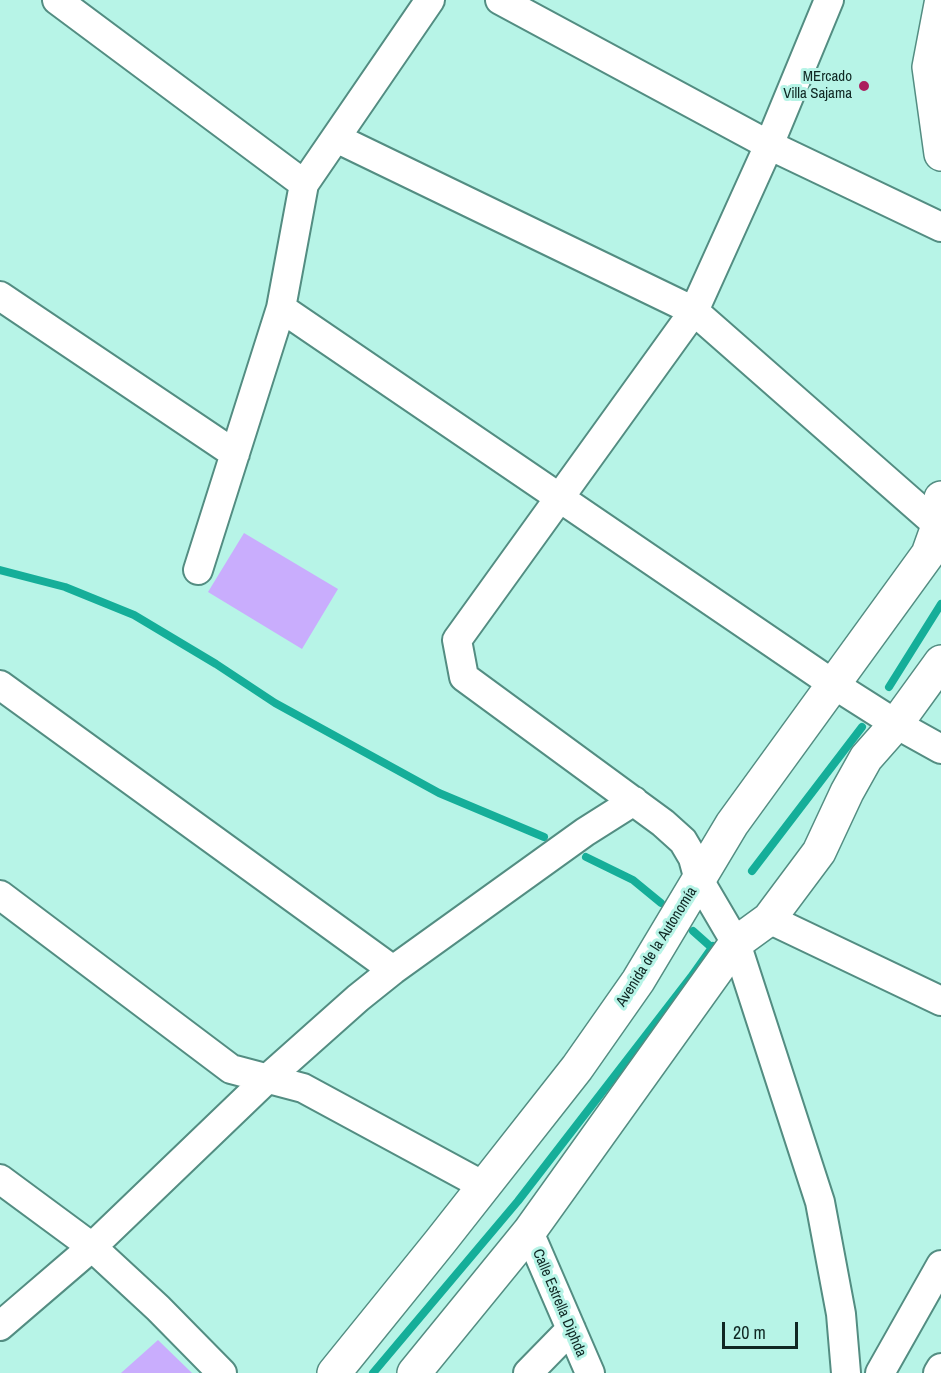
<!DOCTYPE html>
<html>
<head>
<meta charset="utf-8">
<style>
	body { margin:0 }
	#map { position:relative; width:941px; height:1373px; overflow:hidden; background:#b7f4e7; font-family:"Archivo Narrow",sans-serif }
	canvas { display:block }
	.scale { position:absolute; left:722px; top:1322px; width:76px; height:27px; box-sizing:border-box; border:3px solid #0f2723; border-top:0; padding-left:8px; font-size:18px; line-height:21px; white-space:nowrap; color:#0f2723; -webkit-text-stroke:4px #b7f4e7; paint-order:stroke }
</style>
</head>
<body>
<div id="map">
<canvas width="941" height="1373"></canvas>
<div class="scale">20 m</div>
</div>
<script>
const ctx = document.querySelector('canvas').getContext('2d');
ctx.lineJoin = 'round';
function paint(path, color) {
  ctx.fillStyle = color;
  ctx.fill(path, 'evenodd');
}
function poly(rows) {
  const path = new Path2D();
  for (const r of rows) {
    path.moveTo(r[0], r[1]);
    for (let i = 2; i < r.length; i += 2) path.lineTo(r[i], r[i + 1]);
  }
  return path;
}
function trace(path, color, width, dash) {
  ctx.strokeStyle = color;
  ctx.lineWidth = width;
  ctx.lineCap = dash ? 'butt' : 'round';
  ctx.setLineDash(dash || []);
  ctx.stroke(path);
}
function label(font, color, halo, rows, align = 'center') {
  ctx.font = font + ' "Archivo Narrow",sans-serif';
  ctx.lineWidth = 6;
  ctx.setLineDash([]);
  ctx.textBaseline = 'middle';
  ctx.strokeStyle = halo;
  ctx.fillStyle = color;
  for (const [text, x, y, turn = 0] of rows) {
    ctx.save();
    ctx.translate(x, y);
    ctx.rotate((+turn || 0) * Math.PI / 180);
    ctx.textAlign = isNaN(turn) ? turn : align;
    if (halo) ctx.strokeText(text, 0, 0);
    ctx.fillText(text, 0, 0);
    ctx.restore();
  }
}
const green = poly([
	[244,533,338,589,302,649,208,592],
	[158,1340,192,1373,121,1373]
]);
const stream = poly([
	[0,570,65,587,134,615,216,664,275,703,439,793,544,837],
	[889,687,941,604],
	[586,857,633,880,661,903],
	[752,871,862,727],
	[693,931,711,947],
	[373,1373,518,1201,691,977,713,946]
]);
const minor = poly([
	[57,0,304,184,281,308,198,570],
	[500,0,769,145,941,227],
	[829,0,769,145,694,311,457,640,464,677,663,823,683,841,693,858,699,880,736,943,820,1202,841,1314,846,1373],
	[336,138,694,311,941,528],
	[304,184,430,0],
	[0,296,235,454],
	[281,308,833,684,896,724,941,749],
	[0,685,393,970],
	[0,895,231,1069,303,1088,484,1186],
	[769,919,941,1001],
	[0,1179,92,1247,158,1308,222,1373],
	[529,1232,590,1373],
	[0,1326,92,1247,267,1079,358,998,393,970,585,832,634,801],
	[528,1373,571,1329],
	[880,1373,941,1265],
	[938,1373,941,1368]
]);
const tertiary = poly([
	[941,4,929,67,941,154],
	[334,1373,440,1242,577,1068,638,981,732,824,928,554,938,526,941,498],
	[414,1373,529,1232,736,943,769,919,819,852,847,792,866,758,896,724,941,662]
]);
const markers = [
	[864,86,6,"#ab1e5d"]
];
const poiNames = [
	["MErcado",852,77],
	["Villa Sajama",852,94]
];
const streetNames = [
	["Avenida de la Autonomía",657,947,-58],
	["Calle Estrella Diphda",559,1303,67]
];
paint(green, '#c9adfd');
trace(stream, '#15ae99', 8);
trace(minor, '#538d82', 32);
trace(tertiary, '#538d82', 36);
trace(minor, '#fff', 28);
trace(tertiary, '#fff', 33);
for (const [x, y, r, color] of markers) {
  const dot = new Path2D();
  dot.arc(x, y, r, 0, 2 * Math.PI);
  ctx.fillStyle = color;
  ctx.fill(dot);
  trace(dot, '#b7f4e7', 2);
}
label('15px', '#0f2723', '#b7f4e7', poiNames, 'right');
label('15px', '#0f2723', '#b7f4e7', streetNames);
</script>
</body>
</html>
